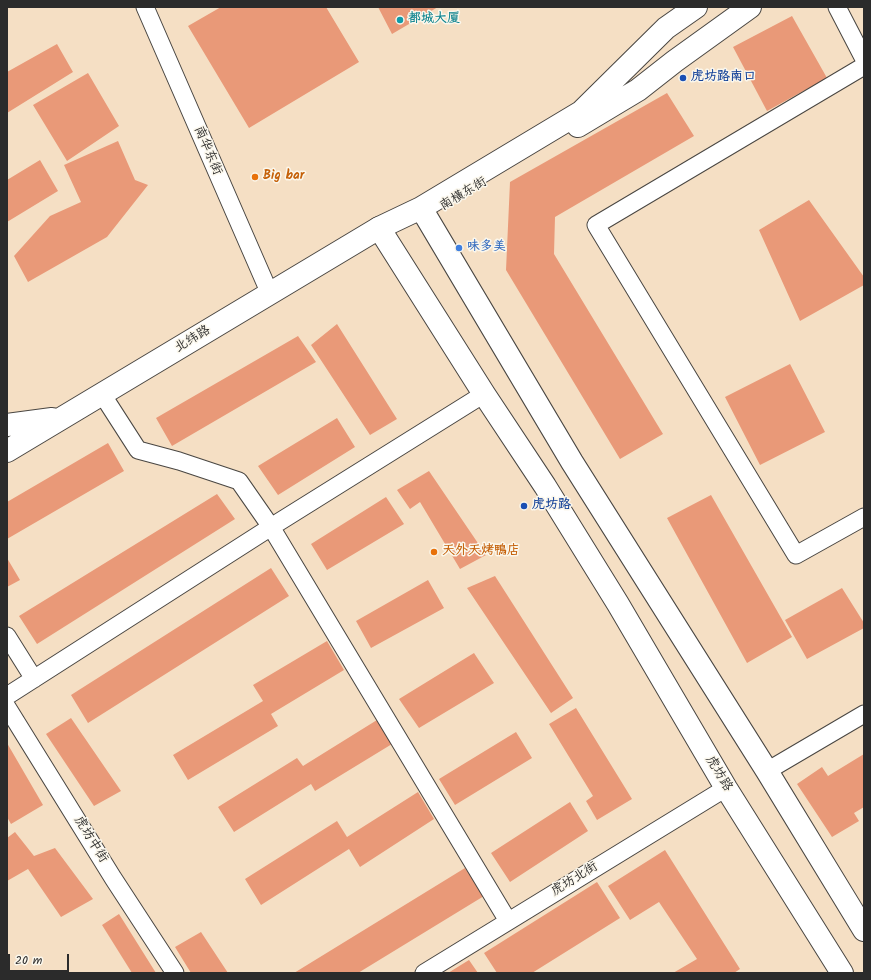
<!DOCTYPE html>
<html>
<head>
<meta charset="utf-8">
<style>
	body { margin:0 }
	#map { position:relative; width:871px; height:980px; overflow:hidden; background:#f5dfc4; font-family:Kalam,sans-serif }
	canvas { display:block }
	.frame { position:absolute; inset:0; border:8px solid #2b2b2b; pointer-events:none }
	.scale { position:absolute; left:8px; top:954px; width:61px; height:18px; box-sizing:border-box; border:2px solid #2b2b2b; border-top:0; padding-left:5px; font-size:12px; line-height:14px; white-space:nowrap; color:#2b2b2b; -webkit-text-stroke:3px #fbf7ec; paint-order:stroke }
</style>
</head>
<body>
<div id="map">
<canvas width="871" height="980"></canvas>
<div class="frame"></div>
<div class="scale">20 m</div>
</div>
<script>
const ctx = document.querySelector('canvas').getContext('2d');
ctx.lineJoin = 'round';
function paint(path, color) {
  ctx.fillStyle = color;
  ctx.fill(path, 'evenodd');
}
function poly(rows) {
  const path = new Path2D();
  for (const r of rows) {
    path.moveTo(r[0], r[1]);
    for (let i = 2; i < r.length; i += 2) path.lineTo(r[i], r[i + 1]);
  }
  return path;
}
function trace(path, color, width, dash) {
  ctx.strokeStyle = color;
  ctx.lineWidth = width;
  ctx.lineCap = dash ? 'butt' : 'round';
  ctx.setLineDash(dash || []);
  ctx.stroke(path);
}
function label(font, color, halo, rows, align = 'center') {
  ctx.font = font + ' Kalam,"LXGW WenKai TC",sans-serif';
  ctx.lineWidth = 3;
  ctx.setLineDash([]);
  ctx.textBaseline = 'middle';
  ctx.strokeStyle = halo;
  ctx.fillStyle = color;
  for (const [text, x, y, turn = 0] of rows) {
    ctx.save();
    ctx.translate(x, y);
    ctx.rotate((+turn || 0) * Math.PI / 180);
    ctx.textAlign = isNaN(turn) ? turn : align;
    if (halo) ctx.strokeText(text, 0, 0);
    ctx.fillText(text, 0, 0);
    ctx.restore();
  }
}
const building = poly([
	[221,7,326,7,359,62,249,128,188,26],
	[378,7,438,7,392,34],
	[792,16,827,78,767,111,733,47],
	[57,44,73,72,7,113,7,72],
	[88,73,119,126,67,161,33,105],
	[667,93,694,136,555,217,554,254,663,434,620,459,506,270,510,182],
	[118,141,135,180,148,185,107,237,28,282,14,256,50,216,81,202,64,165],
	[40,160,58,191,7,222,7,180],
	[809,200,864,277,864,285,800,321,759,230],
	[337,324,397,419,370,435,311,345],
	[298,336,316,362,172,446,156,418],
	[790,364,825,432,760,465,725,397],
	[337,418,355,447,278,495,258,466],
	[108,443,124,471,7,539,7,502],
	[429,471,486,555,460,569,420,502,410,509,397,490],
	[217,494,235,519,37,644,19,616],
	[711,495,792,637,747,663,667,518],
	[386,497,404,524,327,570,311,544],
	[7,558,20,580,7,587],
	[271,568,289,596,88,723,71,695],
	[495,576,573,698,551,713,467,588],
	[428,580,444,608,371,648,356,621],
	[842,588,864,623,864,628,807,659,785,620],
	[327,641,344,670,271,714,278,726,188,780,173,755,263,701,253,685],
	[474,653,494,683,419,728,399,699],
	[576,708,632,799,597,820,586,801,593,796,549,724],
	[71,718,121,791,94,806,46,734],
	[377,720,392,744,315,791,311,784,234,832,218,807,297,758,303,766],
	[516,732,532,758,455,805,439,779],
	[7,743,43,805,11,824,7,817],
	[864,754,864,807,854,813,859,821,832,837,797,784,822,767,828,776],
	[418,792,434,819,360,867,349,849,261,905,245,879,337,821,347,837],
	[570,802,588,831,510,882,491,853],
	[15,832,34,856,55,848,93,899,61,917,28,869,7,881,7,838],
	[665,850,740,969,734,973,673,973,697,959,659,902,630,920,608,886],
	[465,868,484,896,358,973,294,973],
	[597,882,620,918,532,973,497,973,484,953],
	[119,914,156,973,132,973,102,925],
	[201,932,228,973,191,973,175,947],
	[469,960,478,973,448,973]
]);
const minor = poly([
	[145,7,270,294],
	[837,7,864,59],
	[864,66,596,225,796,555,864,517],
	[102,394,138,450,179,461,239,481,271,527,508,921],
	[7,636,34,679],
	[7,696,271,527,484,394],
	[7,707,113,878,175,973],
	[767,771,864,714],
	[424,973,726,788]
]);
const tertiary = poly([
	[7,425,52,419],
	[7,451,379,228]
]);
const secondary = poly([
	[696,7,666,28,581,112,421,208,379,228,484,394,545,486,618,604,726,788,842,973],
	[578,126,638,90,675,61,750,7],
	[421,208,572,462,767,771,864,930]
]);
const markers = [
	[400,20,4,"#0f9aa8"],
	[683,78,4,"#1a4fb4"],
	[255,177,4,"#e8710a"],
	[459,248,4,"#3f7fe0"],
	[524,506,4,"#1a4fb4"],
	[434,552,4,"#e8710a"]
];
const cultureNames = [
	["都城大厦",408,20]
];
const transitNames = [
	["虎坊路南口",691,78],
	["虎坊路",532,506]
];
const streetNames = [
	["南华东街",207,151,67],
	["南横东街",464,195,-31],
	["北纬路",193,340,-31],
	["虎坊路",718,774,59],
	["虎坊中街",90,840,58],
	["虎坊北街",575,880,-32]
];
const foodNames = [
	["Big bar",263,177],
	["天外天烤鴨店",442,552]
];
const shopNames = [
	["味多美",467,248]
];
paint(building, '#e99978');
trace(minor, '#494642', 19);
trace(tertiary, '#494642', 24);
trace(secondary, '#494642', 24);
trace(minor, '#fff', 17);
trace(tertiary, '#fff', 22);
trace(secondary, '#fff', 22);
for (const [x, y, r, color] of markers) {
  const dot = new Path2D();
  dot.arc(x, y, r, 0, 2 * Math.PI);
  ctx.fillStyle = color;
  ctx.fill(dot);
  trace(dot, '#fbf7ec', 1.5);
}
label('bold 13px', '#0d838f', '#fbf7ec', cultureNames, 'left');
label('bold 13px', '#164399', '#fbf7ec', transitNames, 'left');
label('13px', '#2b2b2b', '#fbf7ec', streetNames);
label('bold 13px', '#c56008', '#fbf7ec', foodNames, 'left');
label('bold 13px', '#366cbe', '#fbf7ec', shopNames, 'left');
</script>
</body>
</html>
